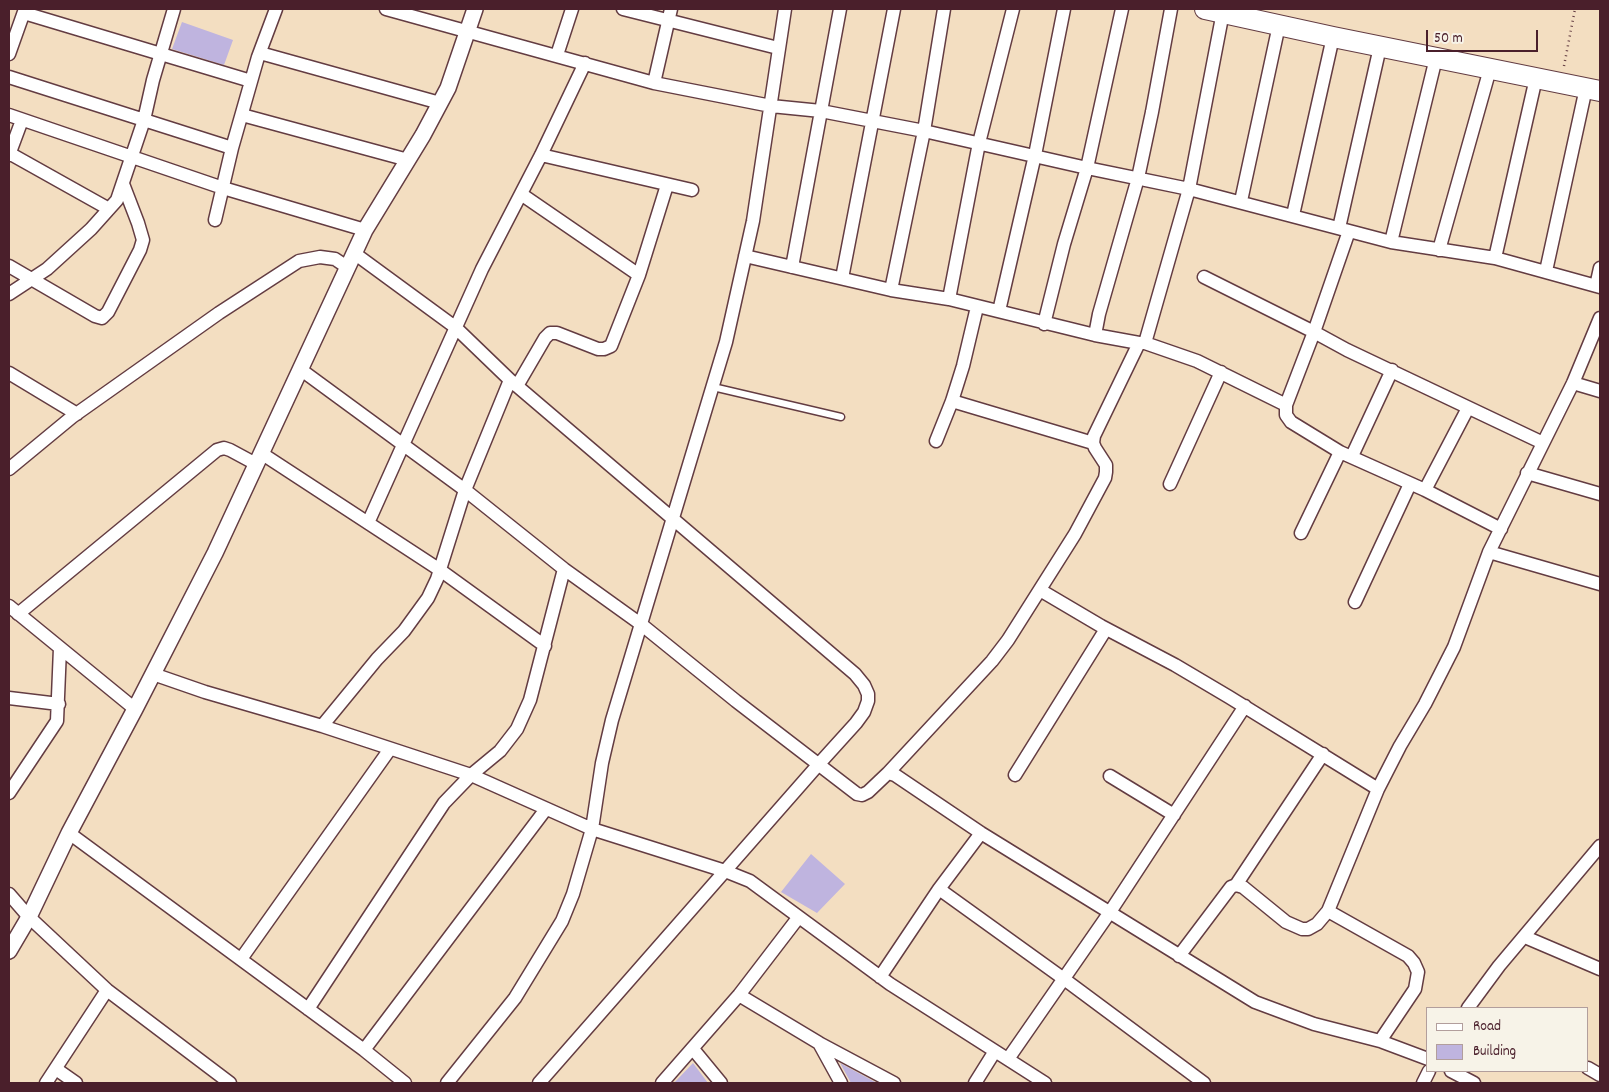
<!DOCTYPE html>
<html>
<head>
<meta charset="utf-8">
<style>
	body { margin:0 }
	#map { position:relative; width:1609px; height:1092px; overflow:hidden; background:#f3dec1; font-family:Dekko,sans-serif }
	canvas { display:block }
	.frame { position:absolute; inset:0; border:10px solid #4a1f2b; pointer-events:none }
	.legend { position:absolute; left:1426px; top:1007px; width:162px; height:65px; box-sizing:border-box; background:#f7f3e8; border:1px solid #b29e9c; margin:0; padding:6px 9px; list-style:none; font-size:15px; color:#4a1f2b }
	.legend li { display:flex; align-items:center; gap:10px; height:25px }
	.legend b { width:25px; border:1px solid #b29e9c }
	.scale { position:absolute; left:1426px; top:30px; width:112px; height:22px; box-sizing:border-box; border:2px solid #4a1f2b; border-top:0; padding-left:6px; font-size:15px; line-height:18px; white-space:nowrap; color:#4a1f2b; -webkit-text-stroke:4px #f7f3e8; paint-order:stroke }
</style>
</head>
<body>
<div id="map">
<canvas width="1609" height="1092"></canvas>
<div class="frame"></div>
<ul class="legend">
<li><b style="height:6px;background:#fff"></b>Road</li>
<li><b style="height:14px;background:#bfb4df"></b>Building</li>
</ul>
<div class="scale">50 m</div>
</div>
<script>
const ctx = document.querySelector('canvas').getContext('2d');
ctx.lineJoin = 'round';
function paint(path, color) {
  ctx.fillStyle = color;
  ctx.fill(path, 'evenodd');
}
function poly(rows) {
  const path = new Path2D();
  for (const r of rows) {
    path.moveTo(r[0], r[1]);
    for (let i = 2; i < r.length; i += 2) path.lineTo(r[i], r[i + 1]);
  }
  return path;
}
function trace(path, color, width, dash) {
  ctx.strokeStyle = color;
  ctx.lineWidth = width;
  ctx.lineCap = dash ? 'butt' : 'round';
  ctx.setLineDash(dash || []);
  ctx.stroke(path);
}
const building = poly([
	[182,22,233,40,224,65,172,49],
	[811,854,845,884,817,913,781,892],
	[693,1063,708,1083,674,1083],
	[840,1063,877,1083,851,1083]
]);
const path = poly([
	[1564,66,1575,9]
]);
const service = poly([
	[713,387,841,417]
]);
const minor = poly([
	[386,9,654,83,771,106,821,111,924,131,1087,168,1189,189,1391,242,1495,258,1600,287],
	[623,9,778,48],
	[24,13,251,81],
	[260,53,440,103],
	[9,54,25,9],
	[557,55,572,9],
	[9,77,232,148],
	[654,83,671,9],
	[9,115,223,188,365,230],
	[242,115,408,160],
	[9,153,109,209],
	[9,155,22,120],
	[541,155,692,190],
	[521,194,639,275],
	[1241,201,1279,25],
	[1293,215,1333,37],
	[215,220,232,148,258,57,276,9],
	[1339,228,1380,47],
	[1349,231,1314,332,1286,405,1286,415,1291,422,1340,452,1425,490,1501,529],
	[1391,242,1436,58],
	[1439,250,1490,69],
	[354,253,455,327,510,380,855,674,864,685,868,694,868,701,864,712,856,723,818,765,539,1083],
	[745,256,891,290,949,299,1095,335,1139,343,1145,343,1197,361,1286,405],
	[1495,258,1536,78],
	[9,266,95,316,102,318,108,312,140,250,143,240,138,223,123,184],
	[792,267,840,9],
	[1546,271,1586,88],
	[1204,277,1314,332,1347,350,1543,443],
	[842,278,894,9],
	[1596,286,1600,268],
	[891,290,924,131,944,9],
	[9,294,47,269,91,229,117,200,144,120,153,80,174,9],
	[949,299,979,143,1013,9],
	[999,311,1035,155,1064,9],
	[1044,324,1064,244,1087,168,1122,9],
	[1095,335,1099,314,1138,178,1152,112,1171,9],
	[1145,343,1189,189,1223,12],
	[300,369,465,490,564,569,642,625,736,701,857,794,862,795,868,792,888,773,895,775,981,833,1255,1002,1314,1024,1380,1041,1428,1059],
	[9,373,77,414],
	[1573,383,1600,391],
	[517,386,545,338,550,333,557,333,598,349,604,349,611,346,639,275,667,185],
	[952,401,1093,443],
	[936,441,952,401,963,366,977,307],
	[261,453,440,570,545,646],
	[1352,456,1392,370],
	[9,469,72,417,219,313,299,261,320,257,335,259,347,267],
	[1527,473,1600,494],
	[1170,484,1221,372],
	[1425,490,1468,408],
	[368,523,482,269,541,155,585,63],
	[1301,533,1340,452],
	[1489,552,1600,584],
	[1040,590,1101,626,1175,665,1229,697,1378,789],
	[1355,602,1410,484],
	[9,606,135,709],
	[18,614,217,450,224,448,230,450,256,464],
	[153,674,205,692,322,726,471,775,592,829,725,871,750,881,890,984,1045,1083],
	[9,698,59,704],
	[322,726,377,659,404,631,428,598,437,579,465,490,510,380],
	[888,773,992,661,1008,640,1075,534,1105,478,1106,472,1106,465,1095,448,1093,443,1094,436,1139,343],
	[1015,775,1106,629],
	[1110,776,1174,815],
	[9,793,57,721,60,648],
	[69,833,364,1050,405,1083],
	[1236,885,1323,754],
	[939,889,1064,979,1204,1083],
	[9,894,29,917,107,990,230,1083],
	[1328,911,1408,956,1414,963,1418,972,1415,989,1380,1041],
	[1525,937,1600,969],
	[1179,956,1231,887,1236,885,1243,887,1286,922,1302,929,1308,929,1317,924,1328,911,1378,789,1400,746,1425,704,1454,647,1489,552,1573,383,1600,318],
	[241,959,390,749],
	[880,977,939,889,981,833],
	[739,995,819,1043,894,1083],
	[1468,1008,1499,966,1600,846],
	[308,1009,444,803,471,775,500,751,517,729,530,700,564,569],
	[819,1043,841,1083],
	[693,1049,721,1083],
	[364,1050,546,809],
	[1008,1059,1110,912,1245,706],
	[1588,1068,1600,1075],
	[56,1069,76,1083],
	[1451,1071,1474,1083],
	[46,1083,107,990],
	[447,1083,515,998,562,921,573,894,592,829,602,763,612,720,726,342,753,221,785,9],
	[662,1083,739,995,798,918],
	[975,1083,995,1051],
	[1423,1083,1429,1071]
]);
const tertiary = poly([
	[9,951,29,917,69,833,135,709,215,553,365,230,423,135,448,88,475,9]
]);
const trunk = poly([
	[1205,9,1333,37,1600,91]
]);
paint(building, '#bfb4df');
trace(service, '#633c42', 9);
trace(minor, '#633c42', 15);
trace(tertiary, '#633c42', 18);
trace(trunk, '#633c42', 22);
trace(path, '#633c42', 2.5, [1, 4]);
trace(service, '#fff', 6);
trace(minor, '#fff', 12);
trace(tertiary, '#fff', 15);
trace(trunk, '#fff', 20);
</script>
</body>
</html>
